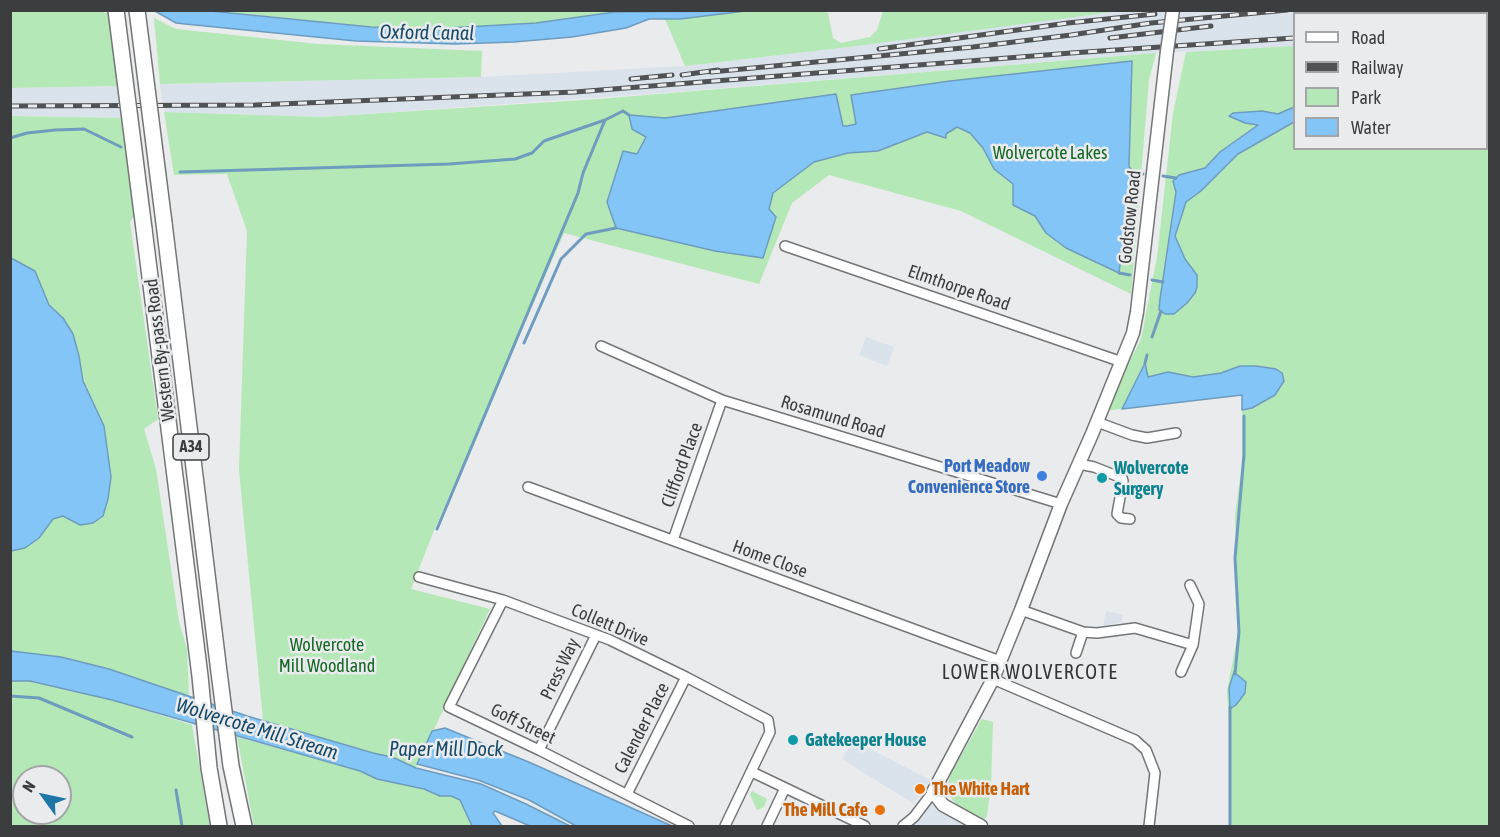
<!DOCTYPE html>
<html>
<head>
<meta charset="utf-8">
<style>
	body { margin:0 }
	#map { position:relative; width:1500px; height:837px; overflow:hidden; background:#e9ebed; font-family:"Asap Condensed",sans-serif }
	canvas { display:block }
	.frame { position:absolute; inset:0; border:12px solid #3c3d3e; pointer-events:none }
	.legend { position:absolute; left:1293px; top:12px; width:195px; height:138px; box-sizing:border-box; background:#e9ebed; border:2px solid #a4a5a7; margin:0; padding:8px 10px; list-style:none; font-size:18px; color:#3c3d3e }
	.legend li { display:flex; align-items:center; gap:12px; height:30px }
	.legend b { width:30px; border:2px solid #a4a5a7 }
	.north { position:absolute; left:12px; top:765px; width:60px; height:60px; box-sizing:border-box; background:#e9ebed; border:2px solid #a4a5a7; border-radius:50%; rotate:303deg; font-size:16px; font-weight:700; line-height:24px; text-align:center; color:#3c3d3e }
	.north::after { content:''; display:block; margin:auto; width:21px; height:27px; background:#1d76a5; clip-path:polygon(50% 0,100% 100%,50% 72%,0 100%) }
</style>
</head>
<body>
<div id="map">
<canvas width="1500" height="837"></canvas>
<div class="frame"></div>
<ul class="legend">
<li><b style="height:8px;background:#fff"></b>Road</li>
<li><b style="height:8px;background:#515253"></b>Railway</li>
<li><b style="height:16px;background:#b4e8b6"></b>Park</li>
<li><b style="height:16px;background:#83c5f6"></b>Water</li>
</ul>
<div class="north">N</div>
</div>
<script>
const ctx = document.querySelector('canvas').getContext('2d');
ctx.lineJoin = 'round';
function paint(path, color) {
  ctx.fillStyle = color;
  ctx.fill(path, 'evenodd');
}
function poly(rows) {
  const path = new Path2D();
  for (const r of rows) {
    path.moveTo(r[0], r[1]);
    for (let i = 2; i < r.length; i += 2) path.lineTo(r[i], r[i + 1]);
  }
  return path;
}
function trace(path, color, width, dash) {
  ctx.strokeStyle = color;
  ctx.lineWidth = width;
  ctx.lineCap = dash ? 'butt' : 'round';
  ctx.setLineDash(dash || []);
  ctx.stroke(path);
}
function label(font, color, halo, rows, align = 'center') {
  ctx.font = font + ' "Asap Condensed",sans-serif';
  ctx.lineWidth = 5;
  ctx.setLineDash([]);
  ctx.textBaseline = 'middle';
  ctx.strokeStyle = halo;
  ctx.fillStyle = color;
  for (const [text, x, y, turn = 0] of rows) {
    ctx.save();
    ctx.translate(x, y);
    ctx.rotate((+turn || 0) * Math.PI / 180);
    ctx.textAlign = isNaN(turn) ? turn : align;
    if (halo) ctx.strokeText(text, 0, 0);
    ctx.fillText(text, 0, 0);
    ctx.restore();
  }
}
const built = poly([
	[1120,10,1489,11,1489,37,1487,37,1486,14,1294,14,1294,46,1156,53,674,92,322,117,164,112,160,84,481,77,685,66,849,47],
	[119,86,123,118,11,116,10,88],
	[866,337,894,347,887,366,859,355],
	[1106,611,1123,615,1121,622,1103,626],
	[853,740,930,780,914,804,842,759],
	[927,801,971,826,912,826]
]);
const green = poly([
	[94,10,110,14,119,86,11,88,10,11],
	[746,10,824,11,824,12,828,13,833,38,841,43,870,37,877,30,883,11,1120,11,849,47,685,66,665,19,702,17],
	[219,11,651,11,649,13,614,12,536,23,430,29,372,27],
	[154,18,176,29,318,44,482,51,481,77,160,84],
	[1486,37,1489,37,1489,826,1231,826,1231,756,1227,691,1238,633,1235,515,1242,464,1242,395,1104,411,1141,339,1157,257,1173,113,1186,52,1294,46,1294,148,1486,148],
	[1156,53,1149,80,1131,294,961,211,829,175,792,203,759,284,564,233,433,533,411,589,490,609,416,768,392,757,373,753,263,720,239,470,247,231,227,174,174,175,164,112,322,117,598,99],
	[11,116,123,118,135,215,130,222,158,419,144,429,156,469,179,622,187,649,189,697,109,669,61,657,11,651,11,551,25,548,39,538,53,519,63,516,80,524,107,449,104,426,83,381,79,356,63,318,49,305,35,272,11,258],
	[11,681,30,681,112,700,192,725,210,826,11,826],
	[24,777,60,777,60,813,24,813],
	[982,719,993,722,991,785,987,816,983,821,959,807,951,798,948,784,951,773],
	[237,737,360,771,377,779,424,789,440,796,451,796,460,800,472,826,254,826],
	[752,791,767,799,764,807,757,810,750,795]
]);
const water = poly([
	[210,11,371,27,430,29,536,23,615,12,746,11,680,19,649,19,626,28,572,37,514,42,455,44,356,41,185,24,176,23,155,11,147,11,210,11],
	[1132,61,1129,167,1136,173,1131,179,1119,273,1066,248,1046,233,1035,216,1013,205,1013,184,994,169,983,148,970,133,957,127,946,134,946,138,927,132,878,151,848,153,814,162,773,193,769,209,776,217,763,258,715,251,616,228,607,202,623,151,637,154,646,137,632,129,629,115,665,118,836,94,843,126,847,126,856,124,851,95,950,81,1132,61],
	[1294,107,1294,122,1238,154,1201,191,1186,202,1175,236,1185,259,1197,275,1197,287,1195,293,1187,303,1174,314,1165,314,1159,310,1160,299,1176,192,1173,181,1179,175,1205,168,1220,152,1258,125,1245,123,1229,116,1233,113,1262,111,1278,114,1294,107],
	[11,258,35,271,49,305,63,318,73,334,79,356,83,381,104,426,111,477,108,499,103,516,93,523,80,525,63,516,53,519,39,538,25,548,11,551,11,258],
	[1145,363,1148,377,1168,372,1193,377,1221,373,1240,366,1256,366,1276,369,1282,373,1284,381,1275,395,1252,408,1242,410,1242,395,1122,409,1145,363],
	[11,651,61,657,109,669,247,716,373,753,392,757,416,768,481,784,526,804,570,826,530,826,495,811,493,813,502,826,472,826,460,800,451,796,440,796,424,789,377,779,360,771,112,700,30,681,11,681,11,651],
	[1234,672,1246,682,1245,693,1236,705,1230,709,1229,688,1234,672],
	[445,728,531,763,672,826,576,826,529,800,478,780,417,764,432,731,445,728]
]);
const stream = poly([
	[1486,17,1490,17],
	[10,138,27,133,55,130,84,129,121,147],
	[180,172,449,164,515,159,532,153,544,141,605,120],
	[1136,173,1143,174],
	[1163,176,1176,178],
	[1119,273,1130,275],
	[1152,280,1163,282],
	[1152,337,1161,311],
	[524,343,561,259,586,234,616,228],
	[1145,363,1147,355],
	[437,529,578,193,583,173,605,120,623,111,629,115],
	[1235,674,1239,632,1235,558,1244,455,1244,416],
	[10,696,39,698,132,737],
	[176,790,182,826],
	[1230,826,1230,707]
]);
const minor = poly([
	[785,246,1122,362],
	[601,346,722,400,1061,504],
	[1097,422,1132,435,1147,438,1176,433],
	[1079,464,1094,467,1122,478,1123,481,1117,514,1121,518,1130,519],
	[528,487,1000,661],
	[673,540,722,400],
	[419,577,503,600,610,640,686,677,768,720,770,732,725,826],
	[503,600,449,707,539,750,689,826],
	[1021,610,1083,632,1097,633,1135,628,1193,645,1199,604,1190,585],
	[1076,653,1083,632],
	[1181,672,1193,645],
	[993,679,1135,740,1146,750,1155,773,1149,826],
	[539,750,596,635],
	[752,772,865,826],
	[627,794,686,677],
	[767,826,785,788],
	[903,826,914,817,933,792]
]);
const tertiary = poly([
	[981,826,943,805,933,792,993,679,1021,610,1061,504,1092,434,1133,333,1137,312,1167,51]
]);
const trunk = poly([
	[164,223,219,672,231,766,244,826],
	[144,229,200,676,209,768,219,826]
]);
const rail = poly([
	[1320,14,1353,10],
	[1486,30,1490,30],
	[1110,38,1211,26],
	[879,49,1068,23,1155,14],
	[711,72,973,47,1071,35,1151,23,1287,10],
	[682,75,718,70],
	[631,79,672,75],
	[10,106,255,105,575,92,1071,53,1294,38]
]);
const tertiaryBridge = poly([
	[1167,51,1173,10]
]);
const trunkBridge = poly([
	[116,10,144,229],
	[137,10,164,223]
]);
const markers = [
	[1042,476,6,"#3f7fe0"],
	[1102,478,6,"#0f9aa8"],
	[793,740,6,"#0f9aa8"],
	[920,789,6,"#e8710a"],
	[880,810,6,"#e8710a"]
];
const shields = [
	[191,447,36]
];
const shieldNames = [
	["A34",191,447]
];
const parkNames = [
	["Wolvercote Lakes",1050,153],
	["Wolvercote",327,645],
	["Mill Woodland",327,666]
];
const streetNames = [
	["Godstow Road",1130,217,-84],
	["Elmthorpe Road",959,288,19],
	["Western By-pass Road",160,350,-97],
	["Rosamund Road",833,417,17],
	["Clifford Place",682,465,-70],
	["Home Close",770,559,20],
	["Collett Drive",610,625,23],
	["Press Way",560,669,-64],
	["Goff Street",523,724,26],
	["Calender Place",642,728,-63]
];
const shopNames = [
	["Port Meadow",1030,466],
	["Convenience Store",1030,487]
];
const cultureNames = [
	["Wolvercote",1114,468],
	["Surgery",1114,489],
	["Gatekeeper House",805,740]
];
const foodNames = [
	["The White Hart",932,789],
	["The Mill Cafe",868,810,"right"]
];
const waterNames = [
	["Oxford Canal",427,33,1],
	["Wolvercote Mill Stream",257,729,17],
	["Paper Mill Dock",446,750]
];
const neighbourhoodNames = [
	["LOWER WOLVERCOTE",1030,673]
];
paint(built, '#dae2eb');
paint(green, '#b4e8b6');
paint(water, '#83c5f6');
trace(water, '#6e9cbf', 1.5);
trace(stream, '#6e9cbf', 3);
trace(minor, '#737577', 12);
trace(tertiary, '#737577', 15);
trace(trunk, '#737577', 18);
trace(minor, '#fff', 9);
trace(tertiary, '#fff', 12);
trace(trunk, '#fff', 15);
trace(rail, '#515253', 5);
trace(rail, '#e9ebed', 3, [9]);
trace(tertiaryBridge, '#737577', 15, []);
trace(trunkBridge, '#737577', 18, []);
trace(tertiaryBridge, '#fff', 12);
trace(trunkBridge, '#fff', 15);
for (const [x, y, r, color] of markers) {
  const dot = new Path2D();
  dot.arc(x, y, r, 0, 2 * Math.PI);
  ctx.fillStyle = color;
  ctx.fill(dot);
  trace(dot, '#e9ebed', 2);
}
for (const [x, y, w] of shields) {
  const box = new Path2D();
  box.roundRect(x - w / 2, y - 13, w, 26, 4.5);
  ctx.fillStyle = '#e9ebed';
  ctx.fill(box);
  trace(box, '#3c3d3e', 1.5);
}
label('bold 16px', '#3c3d3e', null, shieldNames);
label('18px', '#156724', '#e9ebed', parkNames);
label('18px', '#3c3d3e', '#e9ebed', streetNames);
label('bold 18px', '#366cbe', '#e9ebed', shopNames, 'right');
label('bold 18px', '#0d838f', '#e9ebed', cultureNames, 'left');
label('bold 18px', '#c56008', '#e9ebed', foodNames, 'left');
label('italic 20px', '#184a6a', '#e9ebed', waterNames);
ctx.letterSpacing = '1.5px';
label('20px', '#323436', '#e9ebed', neighbourhoodNames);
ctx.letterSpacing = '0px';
</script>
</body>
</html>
